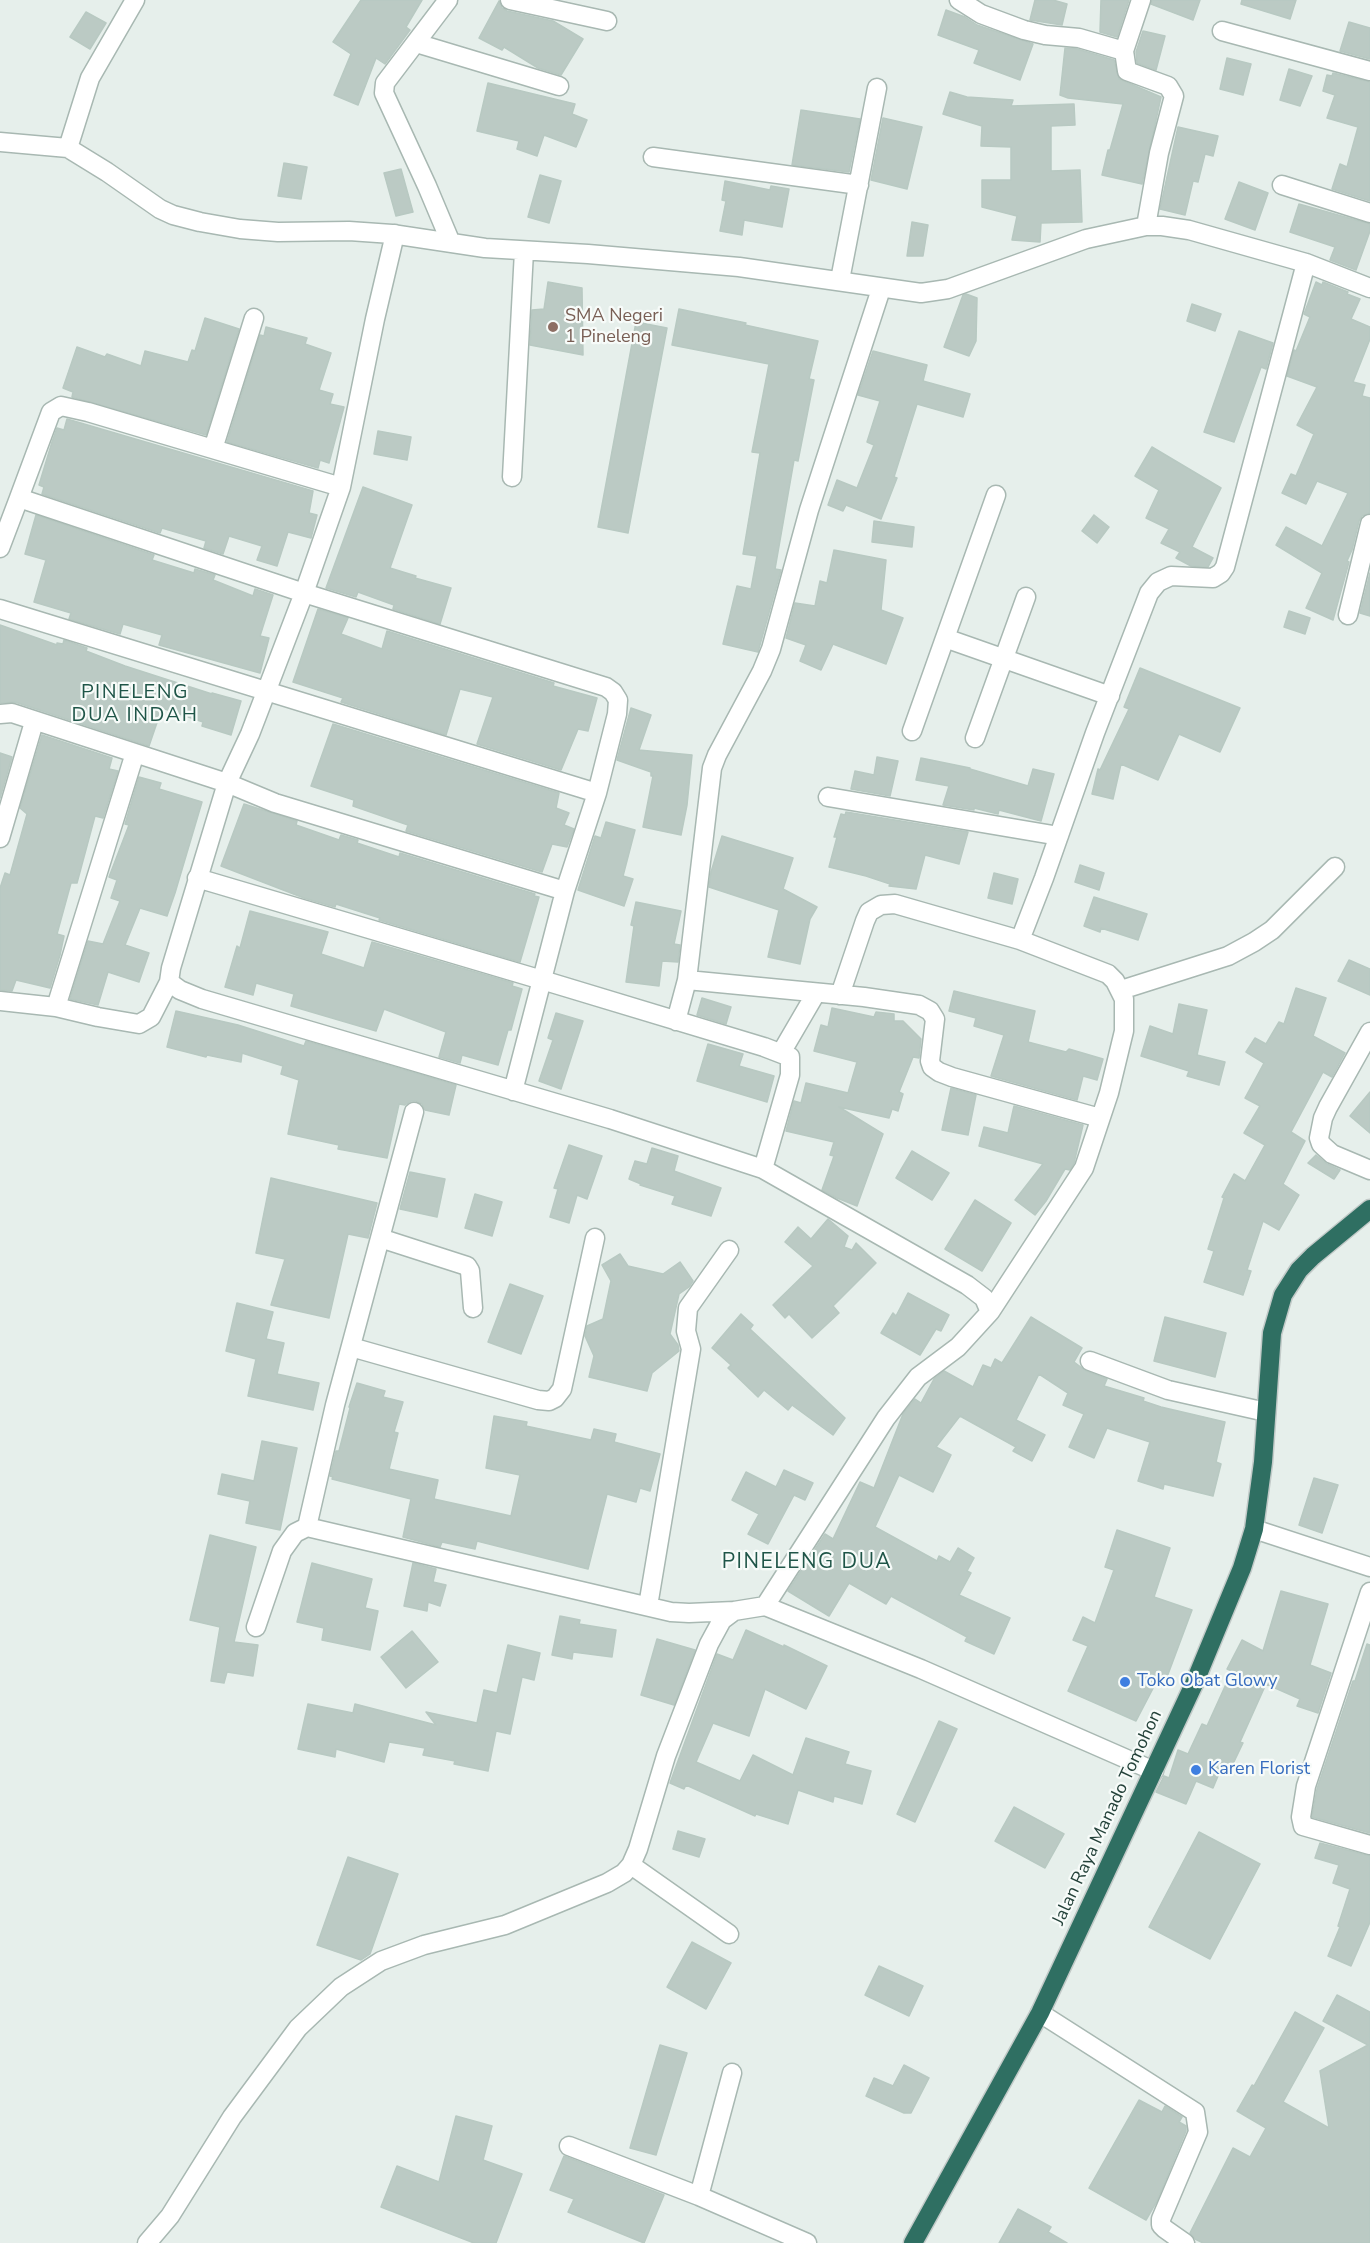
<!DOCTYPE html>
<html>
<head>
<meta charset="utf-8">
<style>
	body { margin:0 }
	canvas { display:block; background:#e6efeb }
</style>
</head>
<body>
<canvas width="1370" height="2243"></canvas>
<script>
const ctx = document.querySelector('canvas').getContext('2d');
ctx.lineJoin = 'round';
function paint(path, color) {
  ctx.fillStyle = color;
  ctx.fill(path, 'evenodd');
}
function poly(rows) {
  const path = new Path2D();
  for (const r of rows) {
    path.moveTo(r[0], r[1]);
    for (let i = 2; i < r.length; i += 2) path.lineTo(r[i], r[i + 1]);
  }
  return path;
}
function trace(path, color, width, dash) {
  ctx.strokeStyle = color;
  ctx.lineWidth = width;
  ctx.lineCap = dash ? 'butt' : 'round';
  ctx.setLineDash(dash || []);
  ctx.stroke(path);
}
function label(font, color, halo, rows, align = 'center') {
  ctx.font = font + ' "Nunito Sans",sans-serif';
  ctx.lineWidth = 4.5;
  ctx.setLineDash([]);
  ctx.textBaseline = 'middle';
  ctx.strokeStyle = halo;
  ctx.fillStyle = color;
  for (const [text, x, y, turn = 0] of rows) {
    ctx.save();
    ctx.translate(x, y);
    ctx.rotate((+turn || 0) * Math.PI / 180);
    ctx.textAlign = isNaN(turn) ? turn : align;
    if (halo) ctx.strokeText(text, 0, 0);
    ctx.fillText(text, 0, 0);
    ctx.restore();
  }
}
const building = poly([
	[361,0,422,0,406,27,410,30,385,64,376,58,358,105,334,95,351,54,333,42,361,0],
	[1035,0,1053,0,1067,4,1062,25,1030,20,1035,0],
	[1101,0,1129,0,1117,37,1100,32,1101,0],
	[1152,0,1200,0,1193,20,1151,4,1152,0],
	[1242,0,1296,0,1290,19,1241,4,1242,0],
	[499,1,502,8,507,11,553,21,583,39,561,75,538,68,504,47,502,50,479,38,499,1],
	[946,10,965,17,977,25,1033,44,1020,80,974,63,979,50,938,35,946,10],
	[86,12,106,23,90,49,70,37,86,12],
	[1349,22,1370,28,1370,59,1340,51,1349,22],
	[1143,31,1165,36,1156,70,1137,63,1136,52,1143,31],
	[1065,48,1077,49,1114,60,1119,79,1161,97,1142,184,1102,175,1108,150,1110,150,1123,104,1068,98,1060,95,1065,48],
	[1227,58,1251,64,1243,95,1220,89,1227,58],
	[1289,69,1312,76,1300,106,1280,100,1289,69],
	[1333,73,1370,82,1370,201,1332,189,1340,164,1347,167,1358,127,1327,118,1335,95,1323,91,1327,75,1332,76,1333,73],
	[488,83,575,104,572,114,587,120,576,147,544,135,537,156,517,149,519,141,477,131,488,83],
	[950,92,967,97,1013,100,1011,106,1074,104,1075,125,1051,126,1051,171,1080,170,1082,222,1041,223,1040,242,1012,240,1017,216,982,207,982,180,1011,180,1011,147,981,146,982,126,943,114,950,92],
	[801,110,860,119,849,172,792,165,801,110],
	[883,118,922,127,907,189,871,180,883,118],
	[1178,127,1218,136,1213,156,1205,154,1198,182,1193,181,1185,215,1160,209,1178,127],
	[284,163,307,167,301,199,278,196,284,163],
	[401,169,413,212,396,216,384,173,401,169],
	[540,175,561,181,549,223,528,217,540,175],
	[725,181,770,190,771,186,789,189,782,227,744,220,742,235,720,231,726,201,722,200,725,181],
	[1239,182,1268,193,1255,230,1225,219,1239,182],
	[1299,204,1370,224,1370,231,1356,270,1330,260,1335,247,1290,232,1299,204],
	[912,222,928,225,923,256,907,256,912,222],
	[548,282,582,288,583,355,530,345,532,310,544,309,548,282],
	[1316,282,1322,285,1323,282,1348,292,1347,294,1360,299,1351,319,1370,327,1370,339,1353,382,1365,385,1362,396,1370,398,1370,513,1362,516,1359,521,1352,550,1347,561,1349,562,1333,620,1306,608,1322,573,1276,545,1286,527,1322,546,1348,493,1317,481,1306,504,1282,493,1291,474,1296,476,1314,434,1297,425,1317,387,1287,376,1294,350,1296,351,1310,317,1304,314,1316,282],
	[966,294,977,298,976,341,969,356,944,347,963,295,966,294],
	[1192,304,1221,314,1215,331,1187,321,1192,304],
	[679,309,746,323,745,325,818,341,809,379,814,380,798,461,794,460,775,569,781,570,758,652,723,644,737,586,751,589,757,556,743,554,760,453,752,452,769,364,672,345,679,309],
	[205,318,239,329,206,435,72,397,73,392,63,388,77,347,105,357,107,354,141,366,145,351,188,362,192,350,195,351,205,318],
	[636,322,667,328,628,533,598,527,636,322],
	[266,327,307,338,305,344,331,353,319,390,333,394,330,404,344,407,329,463,320,460,318,468,227,442,260,335,264,336,266,327],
	[1239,331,1273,343,1266,369,1261,367,1234,442,1204,432,1239,331],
	[873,351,927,365,923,381,970,394,963,417,917,404,894,477,897,478,881,519,846,505,843,511,828,505,837,480,857,488,874,445,867,442,880,401,858,395,873,351],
	[67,419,313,491,309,513,317,515,311,538,288,532,277,566,257,560,262,546,229,536,223,554,204,548,206,541,162,528,160,533,42,494,44,487,39,485,52,442,57,428,64,430,67,419],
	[378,431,411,437,407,460,374,454,378,431],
	[1152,447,1221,488,1192,547,1213,558,1208,567,1191,566,1176,558,1180,552,1161,543,1169,529,1146,518,1159,490,1135,476,1152,447],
	[363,487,412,505,390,568,416,576,415,578,451,588,440,624,393,609,394,605,358,592,356,597,326,588,363,487],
	[36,515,154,555,152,560,194,573,195,569,215,575,213,580,253,596,255,589,273,595,260,636,269,638,260,673,159,645,162,635,123,624,120,634,69,619,71,613,34,602,46,560,25,554,36,515],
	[1094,515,1109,527,1097,543,1082,531,1094,515],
	[874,521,914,527,912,547,872,542,874,521],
	[834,550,886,560,881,610,903,618,886,664,833,644,821,670,800,661,806,645,786,638,795,603,815,606,820,581,827,583,834,550],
	[1370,573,1370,616,1360,613,1370,573],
	[318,609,348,618,341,634,382,649,387,631,554,683,553,686,597,698,588,731,578,729,561,770,477,744,493,697,460,689,446,735,341,702,343,698,293,682,318,609],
	[1289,611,1310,618,1305,634,1284,627,1289,611],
	[0,625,57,645,57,643,63,644,64,640,87,648,86,651,125,666,212,694,212,693,241,701,231,735,202,726,203,722,162,708,149,746,15,702,0,703,0,625],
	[1140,668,1240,708,1220,752,1179,734,1158,780,1121,764,1113,799,1092,794,1098,769,1100,770,1129,709,1124,707,1140,668],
	[631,708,651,715,639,750,692,755,687,805,681,835,643,827,653,776,651,776,651,772,617,760,631,708],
	[333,724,559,793,556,808,569,813,564,825,574,829,567,847,552,844,542,872,406,831,408,825,353,806,354,800,311,786,333,724],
	[42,735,112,758,109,769,118,771,103,818,95,816,77,883,71,883,57,934,64,936,60,955,50,988,16,980,12,991,0,990,0,888,5,873,10,875,27,814,20,808,42,735],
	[0,753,12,757,0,798,0,753],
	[877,757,898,761,890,796,851,789,855,771,874,775,877,757],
	[921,758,970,768,970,769,1028,786,1033,769,1054,774,1041,821,999,810,998,814,974,808,974,810,943,805,949,786,916,780,921,758],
	[139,777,161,783,159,789,202,802,175,893,167,916,140,908,125,945,149,953,139,982,108,972,98,1005,70,999,88,941,103,944,120,901,111,898,117,880,109,877,129,825,125,824,139,777],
	[244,804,297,821,296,825,339,840,341,835,358,840,357,843,399,857,400,853,535,894,534,896,539,897,520,962,379,920,380,918,336,904,335,907,304,898,221,866,244,804],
	[846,812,968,832,959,864,925,855,916,889,889,886,890,884,866,876,829,867,837,837,834,837,841,814,845,815,846,812],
	[606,822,635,830,623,876,633,879,624,906,578,890,595,836,601,838,606,822],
	[722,836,793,858,783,889,817,907,810,919,800,964,768,957,779,910,709,887,711,872,722,836],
	[1080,865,1104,873,1099,890,1075,882,1080,865],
	[994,873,1018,879,1012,904,988,898,994,873],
	[1094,897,1147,914,1138,940,1101,928,1100,932,1084,926,1094,897],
	[636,902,681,911,674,944,680,945,678,962,662,961,659,986,626,982,634,926,631,925,636,902],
	[250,911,328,932,321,954,364,968,372,942,513,983,512,986,522,989,511,1030,508,1030,498,1065,462,1055,460,1063,439,1057,446,1032,384,1009,376,1031,291,1006,294,994,256,983,253,995,225,987,237,946,240,948,250,911],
	[1349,960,1370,969,1370,995,1338,981,1349,960],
	[1296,988,1326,998,1313,1036,1345,1053,1332,1077,1323,1072,1291,1132,1305,1141,1283,1184,1299,1195,1279,1230,1263,1221,1247,1270,1251,1271,1243,1295,1204,1282,1214,1251,1208,1249,1224,1198,1222,1197,1234,1174,1245,1181,1265,1145,1244,1133,1260,1106,1245,1098,1264,1063,1246,1052,1255,1038,1266,1044,1279,1022,1284,1024,1296,988],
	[954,991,1035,1011,1028,1042,1066,1052,1069,1049,1103,1059,1097,1080,1083,1076,1077,1100,991,1076,1004,1035,974,1026,976,1018,949,1011,954,991],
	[702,998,731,1007,726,1024,697,1015,702,998],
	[1179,1004,1207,1010,1197,1055,1225,1062,1219,1085,1187,1076,1189,1071,1141,1056,1150,1026,1173,1034,1179,1004],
	[832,1008,874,1017,876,1012,894,1014,894,1021,903,1021,921,1039,919,1058,913,1057,899,1092,903,1094,898,1111,892,1109,889,1118,839,1107,883,1134,857,1206,837,1198,822,1190,834,1156,830,1155,834,1142,786,1131,794,1101,801,1103,806,1083,848,1093,857,1062,814,1051,821,1025,828,1027,832,1008],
	[176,1011,238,1025,304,1046,306,1041,456,1085,449,1115,425,1110,422,1104,416,1101,411,1101,405,1105,399,1104,387,1158,338,1149,339,1145,288,1134,299,1080,281,1074,283,1066,242,1053,241,1062,207,1055,206,1057,167,1047,176,1011],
	[556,1013,583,1021,561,1089,539,1081,553,1040,548,1038,556,1013],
	[708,1044,743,1054,739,1066,774,1076,767,1102,697,1081,708,1044],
	[951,1088,976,1095,968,1135,942,1130,951,1088],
	[1370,1092,1370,1133,1350,1116,1370,1092],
	[1014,1106,1083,1125,1074,1163,1070,1170,1065,1169,1046,1201,1035,1215,1015,1200,1043,1164,979,1146,984,1127,1008,1133,1014,1106],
	[569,1145,602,1156,587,1199,577,1195,569,1223,550,1217,558,1189,554,1188,569,1145],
	[652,1148,678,1156,674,1171,721,1188,711,1216,672,1204,675,1196,640,1185,641,1184,629,1179,635,1161,647,1164,652,1148],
	[912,1151,949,1173,932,1200,896,1178,912,1151],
	[1316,1155,1327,1164,1340,1170,1334,1179,1308,1163,1316,1155],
	[410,1172,445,1179,437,1217,400,1209,410,1172],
	[271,1178,377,1203,368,1238,348,1234,329,1318,271,1305,285,1259,256,1253,271,1178],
	[475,1194,502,1202,492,1236,465,1228,475,1194],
	[975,1200,1011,1223,982,1271,945,1249,975,1200],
	[828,1219,848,1236,844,1247,852,1250,856,1243,876,1263,833,1306,839,1313,812,1338,789,1314,785,1318,773,1305,813,1266,785,1242,798,1227,811,1239,828,1219],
	[620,1254,628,1266,663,1274,680,1262,693,1281,689,1287,679,1294,670,1334,678,1345,679,1351,652,1373,647,1391,589,1377,594,1356,585,1336,587,1326,603,1319,611,1281,602,1265,620,1254],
	[510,1284,543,1296,521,1354,488,1342,510,1284],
	[908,1293,949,1315,941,1331,936,1329,920,1355,881,1333,893,1313,896,1316,908,1293],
	[237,1303,273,1312,266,1339,284,1343,277,1374,319,1383,313,1410,248,1396,256,1359,226,1351,237,1303],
	[741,1314,753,1325,750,1329,845,1418,833,1435,792,1405,788,1410,764,1390,758,1397,728,1368,731,1365,712,1348,741,1314],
	[1031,1317,1082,1348,1074,1362,1086,1371,1107,1379,1104,1386,1144,1398,1143,1401,1161,1407,1225,1422,1216,1462,1221,1464,1213,1496,1164,1484,1163,1489,1138,1481,1150,1442,1107,1428,1094,1458,1069,1447,1084,1414,1063,1405,1068,1393,1039,1374,1016,1420,1045,1435,1032,1461,1013,1451,1016,1447,960,1416,936,1447,951,1455,933,1492,899,1475,875,1527,937,1561,939,1556,950,1562,958,1548,974,1558,967,1571,971,1573,959,1595,1010,1618,994,1654,965,1641,967,1637,891,1596,886,1604,849,1583,829,1616,788,1591,825,1534,833,1539,860,1482,874,1488,903,1414,915,1399,921,1403,934,1379,944,1371,973,1387,983,1365,991,1368,995,1359,1002,1363,1031,1317],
	[1165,1317,1226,1333,1215,1377,1154,1361,1165,1317],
	[357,1383,385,1391,383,1397,403,1402,394,1432,398,1433,389,1469,438,1480,434,1499,511,1516,520,1475,486,1468,494,1416,527,1422,526,1426,591,1440,594,1429,616,1434,614,1442,660,1454,650,1491,640,1488,636,1502,607,1494,588,1569,477,1541,475,1549,442,1542,440,1547,403,1537,411,1499,332,1479,333,1477,330,1476,336,1451,339,1451,350,1408,349,1407,357,1383],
	[262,1441,297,1448,280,1530,246,1523,250,1501,218,1494,222,1474,254,1481,262,1441],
	[784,1470,813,1483,805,1500,794,1495,768,1544,748,1534,759,1514,732,1500,746,1472,776,1487,784,1470],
	[1314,1478,1338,1485,1322,1533,1299,1525,1314,1478],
	[1117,1530,1170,1548,1154,1597,1192,1610,1167,1677,1160,1675,1136,1721,1068,1691,1088,1646,1073,1640,1083,1617,1095,1623,1114,1570,1105,1567,1117,1530],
	[210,1535,256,1547,234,1642,258,1645,253,1676,227,1672,224,1683,211,1681,220,1627,190,1620,210,1535],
	[312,1563,372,1579,365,1608,378,1611,370,1650,322,1640,324,1628,297,1622,312,1563],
	[413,1563,436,1569,433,1582,446,1585,440,1606,428,1602,427,1611,404,1606,413,1563],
	[1281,1591,1328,1604,1310,1665,1331,1673,1318,1713,1297,1706,1300,1699,1266,1684,1240,1742,1243,1743,1231,1768,1223,1764,1213,1788,1196,1781,1186,1804,1156,1792,1164,1776,1169,1778,1178,1750,1188,1754,1202,1724,1207,1726,1232,1671,1227,1669,1242,1640,1263,1651,1281,1591],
	[560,1616,580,1620,579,1624,616,1630,612,1657,573,1652,572,1659,552,1655,560,1616],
	[746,1630,784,1647,784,1645,827,1666,806,1709,765,1689,749,1736,713,1723,696,1762,740,1781,753,1755,793,1775,806,1738,849,1752,845,1764,871,1771,862,1804,834,1796,833,1802,798,1790,788,1824,756,1814,755,1816,686,1785,684,1789,670,1783,717,1654,733,1660,746,1630],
	[412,1631,438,1662,406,1688,381,1657,412,1631],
	[657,1639,695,1650,674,1705,641,1695,657,1639],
	[1367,1644,1370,1645,1370,1833,1312,1817,1317,1789,1353,1681,1355,1681,1367,1644],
	[508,1645,540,1653,534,1680,522,1677,510,1734,496,1731,488,1771,454,1764,455,1761,423,1755,425,1748,389,1742,384,1762,336,1749,335,1757,298,1749,308,1704,353,1713,355,1704,436,1725,426,1712,477,1723,484,1690,497,1693,508,1645],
	[939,1721,957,1729,915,1822,897,1814,939,1721],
	[1014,1807,1064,1834,1045,1868,995,1841,1014,1807],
	[678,1831,705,1839,699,1857,673,1849,678,1831],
	[1199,1832,1260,1864,1210,1959,1149,1927,1199,1832],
	[1320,1843,1370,1856,1370,1922,1351,1966,1328,1956,1340,1927,1338,1926,1350,1889,1333,1883,1339,1865,1315,1858,1320,1843],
	[348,1857,398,1874,370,1954,361,1960,317,1945,348,1857],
	[692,1942,731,1963,706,2009,667,1987,692,1942],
	[879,1966,923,1986,909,2016,865,1995,879,1966],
	[1337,1995,1370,2012,1370,2243,1203,2243,1195,2239,1190,2233,1233,2148,1250,2157,1266,2128,1237,2111,1252,2085,1254,2086,1295,2012,1324,2028,1283,2102,1329,2128,1320,2071,1368,2045,1323,2021,1337,1995],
	[660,2045,687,2053,656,2155,630,2148,660,2045],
	[904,2065,929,2078,911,2113,904,2113,866,2096,874,2078,893,2086,904,2065],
	[1139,2100,1162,2112,1165,2106,1182,2117,1179,2122,1186,2126,1186,2131,1157,2201,1146,2220,1089,2188,1139,2100],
	[456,2116,492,2126,483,2160,522,2174,496,2243,474,2243,381,2207,397,2166,439,2182,456,2116],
	[564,2156,664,2195,644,2243,568,2212,574,2199,550,2190,564,2156],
	[1018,2209,1051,2227,1048,2232,1067,2243,999,2243,1018,2209]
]);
const street = poly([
	[448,0,385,83,384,93,427,186,451,243],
	[510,0,607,21],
	[959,0,981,14,1024,30,1045,35,1079,38,1124,51,1127,71,1168,86,1174,96,1159,153,1146,226],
	[1222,31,1370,71],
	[416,43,559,86],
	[1124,51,1141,0],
	[0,142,68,148,107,172,160,209,173,215,200,222,240,229,278,232,349,231,392,234,485,248,588,254,739,267,921,293,948,289,1086,239,1146,226,1162,226,1189,230,1306,263,1370,288],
	[68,148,90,78,135,0],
	[653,157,859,185],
	[1282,185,1370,213],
	[395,234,375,319,341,487,304,593,250,734,227,783,171,968,169,982,180,990,202,999,610,1119,763,1169,967,1285,984,1298,990,1312,958,1347,918,1377,886,1418,765,1606],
	[840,280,877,88],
	[213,449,254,318],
	[512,477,524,251],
	[996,495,945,638,1110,696],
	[19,498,51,412,61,406,88,412,341,487],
	[0,548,19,498,304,593,606,687,613,692,618,700,617,714,597,793,565,891,513,1091],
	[0,609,597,793],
	[1348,615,1370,524],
	[0,714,12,713,227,783,275,803,565,891],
	[912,731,945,638],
	[975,738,1026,597],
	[828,797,1059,836],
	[0,838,34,722],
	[197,878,542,980,764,1047,790,1057,790,1075,763,1169],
	[687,980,864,997,919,1005,930,1011,935,1019,930,1061,932,1067,939,1072,952,1077,1100,1118],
	[1121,990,1228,956,1254,942,1272,930,1335,867],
	[840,995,865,921,869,912,881,905,895,904,1020,940],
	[0,1001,56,1007,98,1017,139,1024,151,1017,169,982],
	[56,1007,135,753],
	[676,1021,687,980,712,768,717,755,762,671,771,649,809,510,881,289],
	[1370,1032,1328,1107,1323,1118,1319,1138,1321,1144,1332,1154,1370,1170],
	[781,1053,816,993],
	[414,1112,335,1405,307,1527,671,1612,689,1613,734,1611,765,1606,921,1669,1154,1771],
	[380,1238,467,1266,470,1271,473,1308],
	[990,1312,1084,1168,1109,1093,1124,1031,1124,999,1115,981,1108,974,1020,940,1044,878,1095,733,1149,593,1158,582,1171,576,1213,578,1221,573,1225,567,1306,263],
	[351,1347,538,1400,549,1401,555,1398,562,1389,595,1238],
	[1090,1361,1168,1390,1266,1412],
	[1254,1529,1370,1567],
	[1370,1592,1306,1786,1301,1817,1303,1826,1370,1845],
	[648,1606,691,1349,686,1331,688,1308,729,1250],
	[256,1627,282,1551,295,1533,307,1527],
	[631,1865,729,1934],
	[1040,2013,1195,2112,1198,2132,1161,2219,1161,2225,1165,2229,1185,2243],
	[569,2146,699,2196,807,2243],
	[699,2196,732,2073],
	[147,2243,170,2216,232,2117,298,2028,341,1987,381,1961,424,1945,505,1925,607,1883,624,1873,631,1865,638,1849,666,1756,709,1644,722,1620,734,1611]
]);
const highway = poly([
	[913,2243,1040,2013,1194,1684,1242,1568,1254,1529,1263,1462,1272,1333,1283,1295,1299,1270,1313,1256,1370,1209]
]);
const markers = [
	[553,327,6,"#8d6e63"],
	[1125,1682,6,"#3f7fe0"],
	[1196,1770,6,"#3f7fe0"]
];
const educationNames = [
	["SMA Negeri",565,317],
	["1 Pineleng",565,338]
];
const shopNames = [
	["Toko Obat Glowy",1137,1682],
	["Karen Florist",1208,1770]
];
const streetNames = [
	["Jalan Raya Manado Tomohon",1108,1818,-65]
];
const neighbourhoodNames = [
	["PINELENG",135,693],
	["DUA INDAH",135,716]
];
const quarterNames = [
	["PINELENG DUA",807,1563]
];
paint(building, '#bbcac4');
trace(building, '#b8c9c2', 1.5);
trace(street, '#a8b8b2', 21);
trace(highway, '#c2cac8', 21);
trace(street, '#fff', 18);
trace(highway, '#2f6f62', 18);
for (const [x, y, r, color] of markers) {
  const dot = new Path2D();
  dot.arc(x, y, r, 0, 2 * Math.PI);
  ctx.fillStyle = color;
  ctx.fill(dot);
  trace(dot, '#f7fbf9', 2);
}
label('18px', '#785e54', '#f7fbf9', educationNames, 'left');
label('18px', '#366cbe', '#f7fbf9', shopNames, 'left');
label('18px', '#24423a', '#f7fbf9', streetNames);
ctx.letterSpacing = '1.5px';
label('20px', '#1f5548', '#f7fbf9', neighbourhoodNames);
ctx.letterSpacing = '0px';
ctx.letterSpacing = '1.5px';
label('21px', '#1f5548', '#f7fbf9', quarterNames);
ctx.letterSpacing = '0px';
</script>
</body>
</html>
